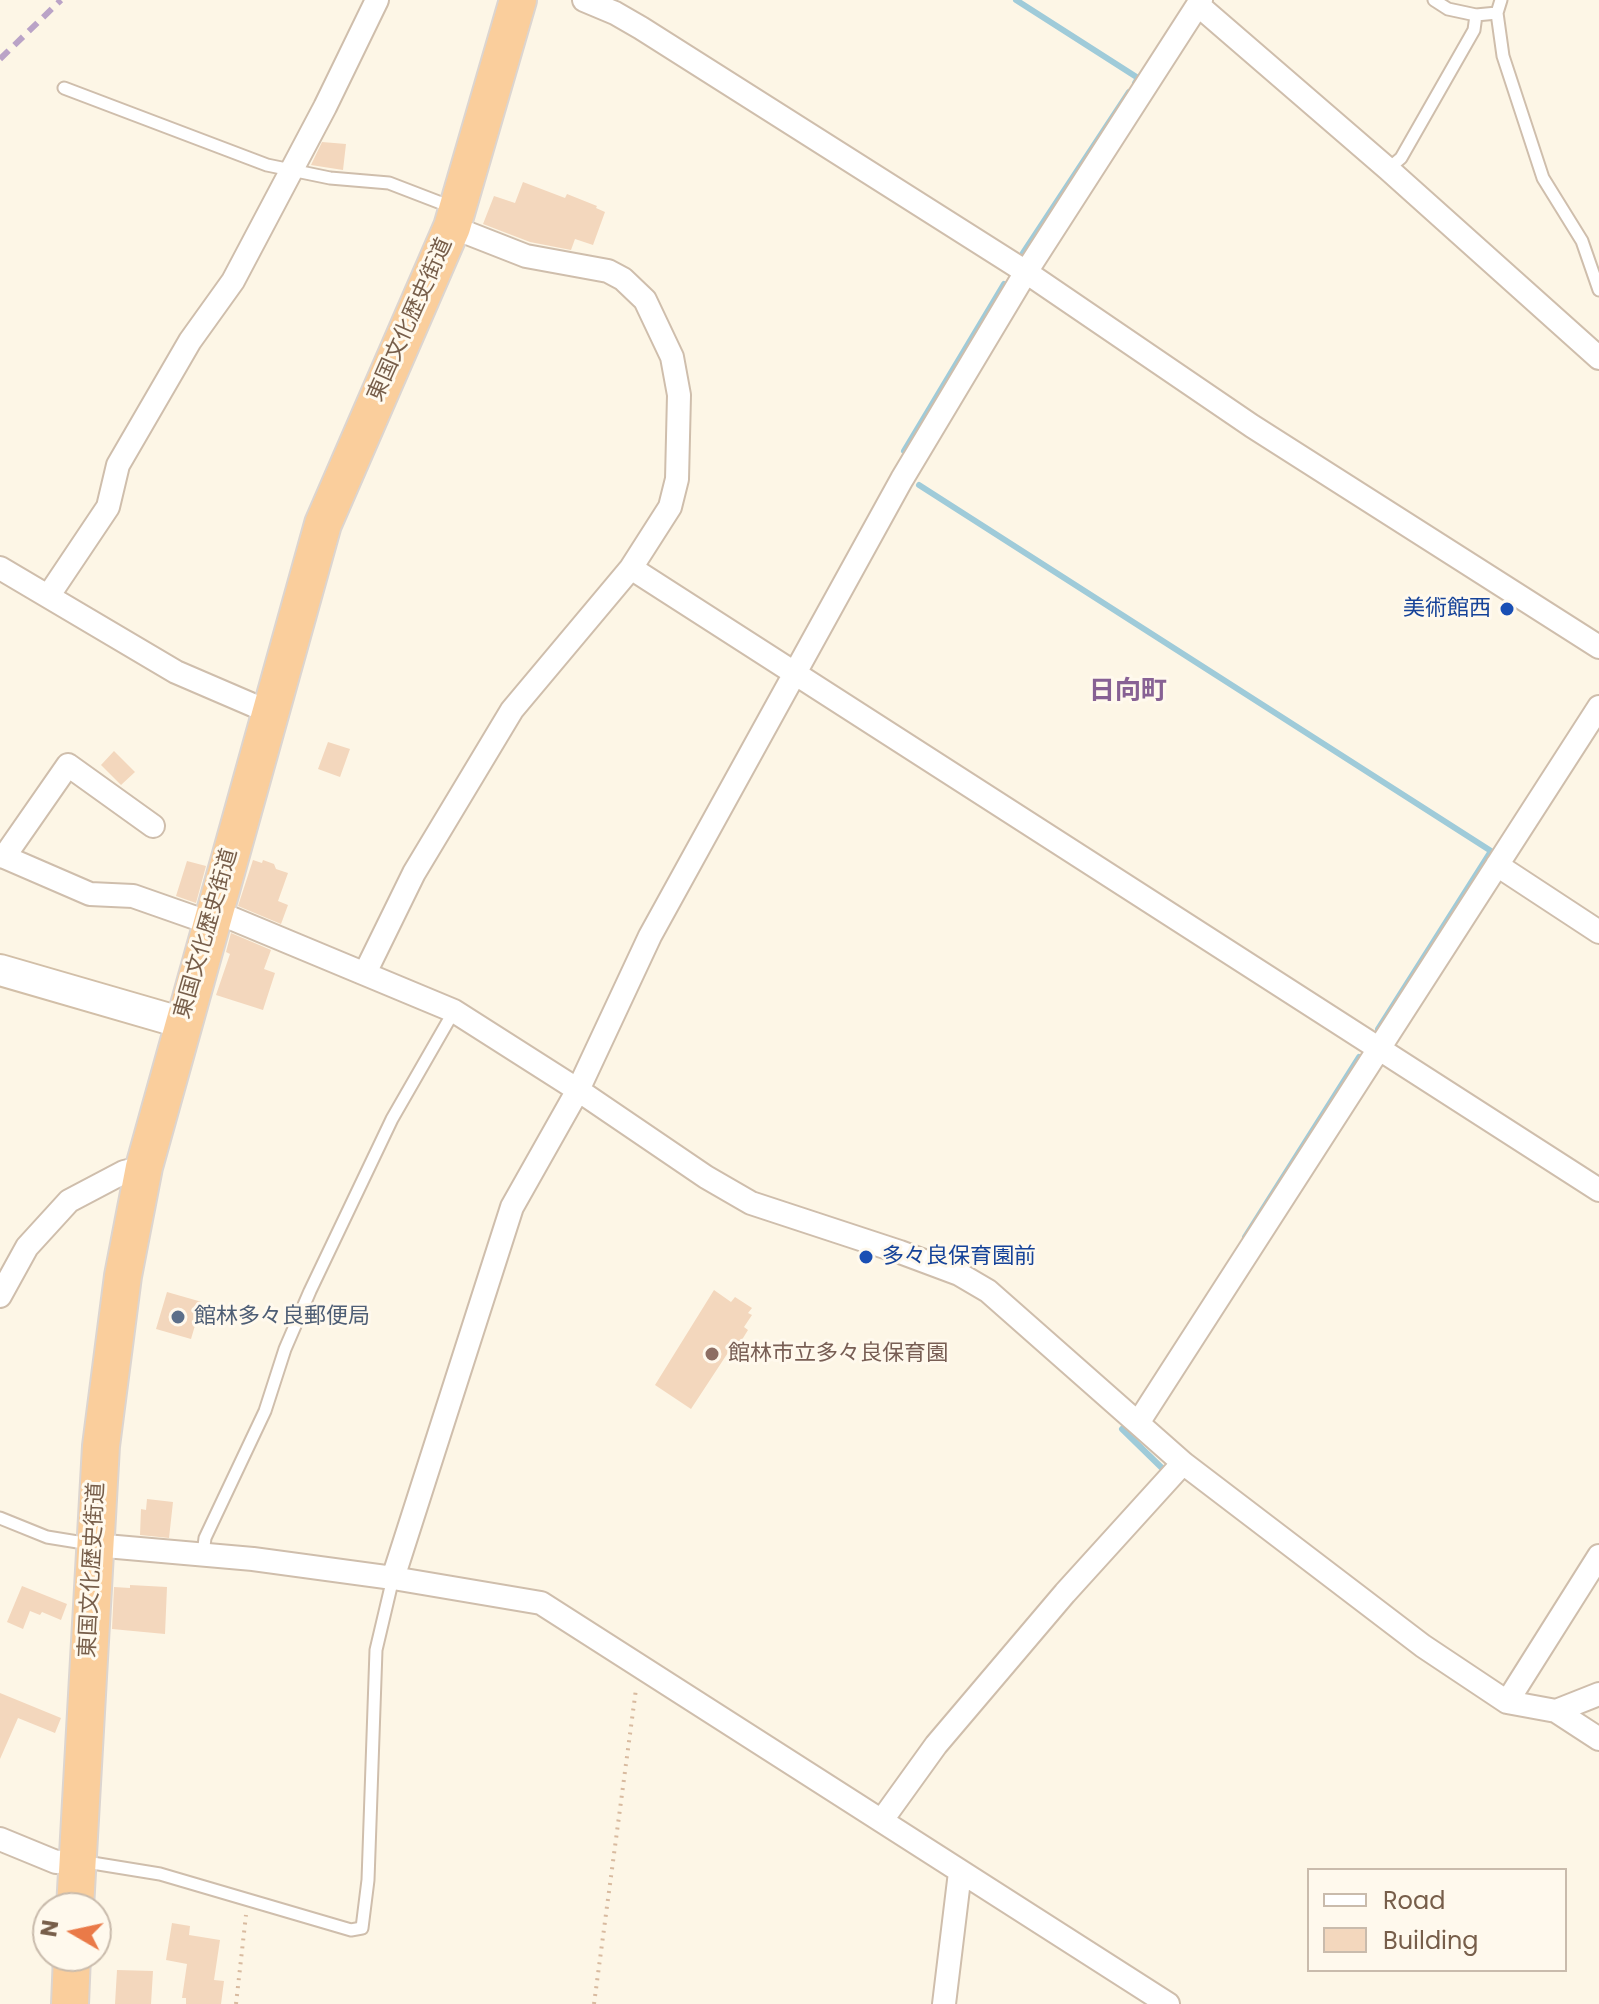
<!DOCTYPE html>
<html>
<head>
<meta charset="utf-8">
<style>
	body { margin:0 }
	#map { position:relative; width:1599px; height:2004px; overflow:hidden; background:#fdf6e6; font-family:Poppins,sans-serif }
	canvas { display:block }
	.legend { position:absolute; left:1307px; top:1868px; width:260px; height:104px; box-sizing:border-box; background:#fff9ed; border:2px solid #c9bbac; margin:0; padding:10px 14px; list-style:none; font-size:24px; color:#775e4a }
	.legend li { display:flex; align-items:center; gap:16px; height:40px }
	.legend b { width:40px; border:2px solid #c9bbac }
	.north { position:absolute; left:32px; top:1892px; width:80px; height:80px; box-sizing:border-box; background:#fff9ed; border:2px solid #c9bbac; border-radius:50%; rotate:279deg; font-size:22px; font-weight:700; line-height:32px; text-align:center; color:#775e4a }
	.north::after { content:''; display:block; margin:auto; width:28px; height:36px; background:#ea7a48; clip-path:polygon(50% 0,100% 100%,50% 72%,0 100%) }
</style>
</head>
<body>
<div id="map">
<canvas width="1599" height="2004"></canvas>
<ul class="legend">
<li><b style="height:10px;background:#fff"></b>Road</li>
<li><b style="height:22px;background:#f3d7bd"></b>Building</li>
</ul>
<div class="north">N</div>
</div>
<script>
const ctx = document.querySelector('canvas').getContext('2d');
ctx.lineJoin = 'round';
function poly(rows) {
  const path = new Path2D();
  for (const r of rows) {
    path.moveTo(r[0], r[1]);
    for (let i = 2; i < r.length; i += 2) path.lineTo(r[i], r[i + 1]);
  }
  return path;
}
function trace(path, color, width, dash) {
  ctx.strokeStyle = color;
  ctx.lineWidth = width;
  ctx.lineCap = dash ? 'butt' : 'round';
  ctx.setLineDash(dash || []);
  ctx.stroke(path);
}
function paint(path, color) {
  ctx.fillStyle = color;
  ctx.fill(path, 'evenodd');
}
function label(font, color, halo, rows, align = 'center') {
  ctx.font = font + ' Poppins,"Noto Sans JP",sans-serif';
  ctx.lineWidth = 6;
  ctx.setLineDash([]);
  ctx.textBaseline = 'middle';
  ctx.strokeStyle = halo;
  ctx.fillStyle = color;
  for (const [text, x, y, turn = 0] of rows) {
    ctx.save();
    ctx.translate(x, y);
    ctx.rotate((+turn || 0) * Math.PI / 180);
    ctx.textAlign = isNaN(turn) ? turn : align;
    if (halo) ctx.strokeText(text, 0, 0);
    ctx.fillText(text, 0, 0);
    ctx.restore();
  }
}
const stream = poly([
	[1016,0,1138,78,1135,83],
	[1023,253,1129,92],
	[904,451,1004,284],
	[919,485,1491,851,1378,1029],
	[1245,1237,1359,1057],
	[1122,1429,1164,1470]
]);
const building = poly([
	[322,142,346,144,343,170,311,165],
	[523,182,565,198,567,194,597,206,596,208,605,212,593,245,575,239,571,250,530,242,483,224,494,196,515,203],
	[328,742,350,749,340,777,318,769],
	[114,751,135,772,121,785,101,765],
	[253,860,262,863,263,860,274,864,276,869,288,873,278,901,288,905,281,924,238,906],
	[187,861,206,866,196,903,176,896],
	[231,933,271,950,264,969,275,973,263,1010,216,995,230,954,226,952],
	[714,1290,731,1302,735,1297,752,1308,748,1313,752,1315,744,1327,748,1330,735,1351,731,1348,691,1409,655,1385],
	[167,1292,202,1302,191,1339,156,1329],
	[147,1499,173,1502,169,1538,140,1535,141,1509,146,1510],
	[130,1585,167,1587,165,1634,112,1629,114,1587,130,1588],
	[22,1586,67,1604,61,1620,42,1612,40,1615,30,1611,23,1629,7,1622],
	[0,1693,61,1718,55,1733,18,1718,0,1759],
	[172,1923,190,1926,189,1935,220,1940,214,1980,224,1981,221,2004,186,2004,186,1998,182,1998,187,1964,166,1960],
	[117,1970,153,1971,151,2004,115,2004]
]);
const path = poly([
	[236,2004,246,1915],
	[594,2004,636,1689]
]);
const service = poly([
	[1434,0,1448,9,1476,15,1497,13],
	[1501,0,1497,13,1503,56,1543,178,1582,241,1599,290],
	[64,88,267,165,330,178,389,183,454,208],
	[1388,169,1401,158,1474,30,1476,15],
	[0,1518,47,1537,90,1544],
	[203,1554,205,1538,265,1411,285,1349,310,1291,392,1119,454,1011],
	[80,1861,160,1874,351,1930,362,1928,368,1880,376,1650,393,1578]
]);
const minor = poly([
	[584,0,615,13,641,28,1026,272,1252,426,1599,647],
	[1198,5,1388,169,1599,358],
	[0,568,176,672,269,712],
	[631,568,1599,1190],
	[49,595,108,507,118,465,190,341,233,281,325,107,377,0],
	[0,855,90,894,133,896,210,923],
	[4,857,68,765,153,826],
	[1497,865,1599,932],
	[214,911,454,1011,578,1090,706,1177,751,1203,900,1252,959,1274,988,1291,1183,1463,1423,1646,1507,1702,1556,1711,1599,1694],
	[365,973,414,873,512,710,631,568,670,507,677,479,679,395,672,357,645,300,623,279,608,271,526,256,452,227],
	[0,1296,27,1247,69,1201,124,1172,144,1167],
	[1138,1423,1599,707],
	[94,1545,253,1559,393,1578,541,1603,1168,2004],
	[393,1578,512,1207,578,1090,650,936,902,479,1026,272,1201,0],
	[1507,1702,1599,1556],
	[1556,1711,1599,1739],
	[882,1820,936,1745,1065,1593,1183,1463],
	[0,1839,56,1862,77,1861],
	[944,2004,960,1872]
]);
const secondary = poly([
	[0,970,183,1023]
]);
const trunk = poly([
	[75,1908,101,1446,123,1276,144,1167,323,524,452,227,518,0],
	[70,2004,72,1956]
]);
const rail = poly([
	[0,59,61,0]
]);
const markers = [
	[1507,609,8,"#1a4fb4"],
	[866,1257,8,"#1a4fb4"],
	[178,1317,8,"#5c6f8a"],
	[712,1354,8,"#8d6e63"]
];
const streetNames = [
	["東国文化歴史街道",411,320,-66],
	["東国文化歴史街道",207,934,-74],
	["東国文化歴史街道",93,1570,-87]
];
const transitNames = [
	["美術館西",1491,609],
	["多々良保育園前",882,1257,"left"]
];
const serviceNames = [
	["館林多々良郵便局",194,1317]
];
const educationNames = [
	["館林市立多々良保育園",728,1354]
];
const quarterNames = [
	["日向町",1128,692]
];
trace(stream, '#9fcbd9', 6);
paint(building, '#f3d7bd');
trace(service, '#cfbeac', 15);
trace(minor, '#cfbeac', 26);
trace(secondary, '#d2bfa8', 34);
trace(trunk, '#dcd5d0', 40);
trace(path, '#d8ba9f', 4, [2, 6]);
trace(service, '#fff', 11);
trace(minor, '#fff', 22);
trace(secondary, '#fff', 30);
trace(trunk, '#face9c', 36);
trace(rail, '#baa3c7', 6, [12, 8]);
for (const [x, y, r, color] of markers) {
  const dot = new Path2D();
  dot.arc(x, y, r, 0, 2 * Math.PI);
  ctx.fillStyle = color;
  ctx.fill(dot);
  trace(dot, '#fff9ed', 3);
}
label('22px', '#775e4a', '#fff9ed', streetNames);
label('22px', '#164399', '#fff9ed', transitNames, 'right');
label('22px', '#4e5e75', '#fff9ed', serviceNames, 'left');
label('22px', '#785e54', '#fff9ed', educationNames, 'left');
label('bold 26px', '#876194', '#fff9ed', quarterNames);
</script>
</body>
</html>
